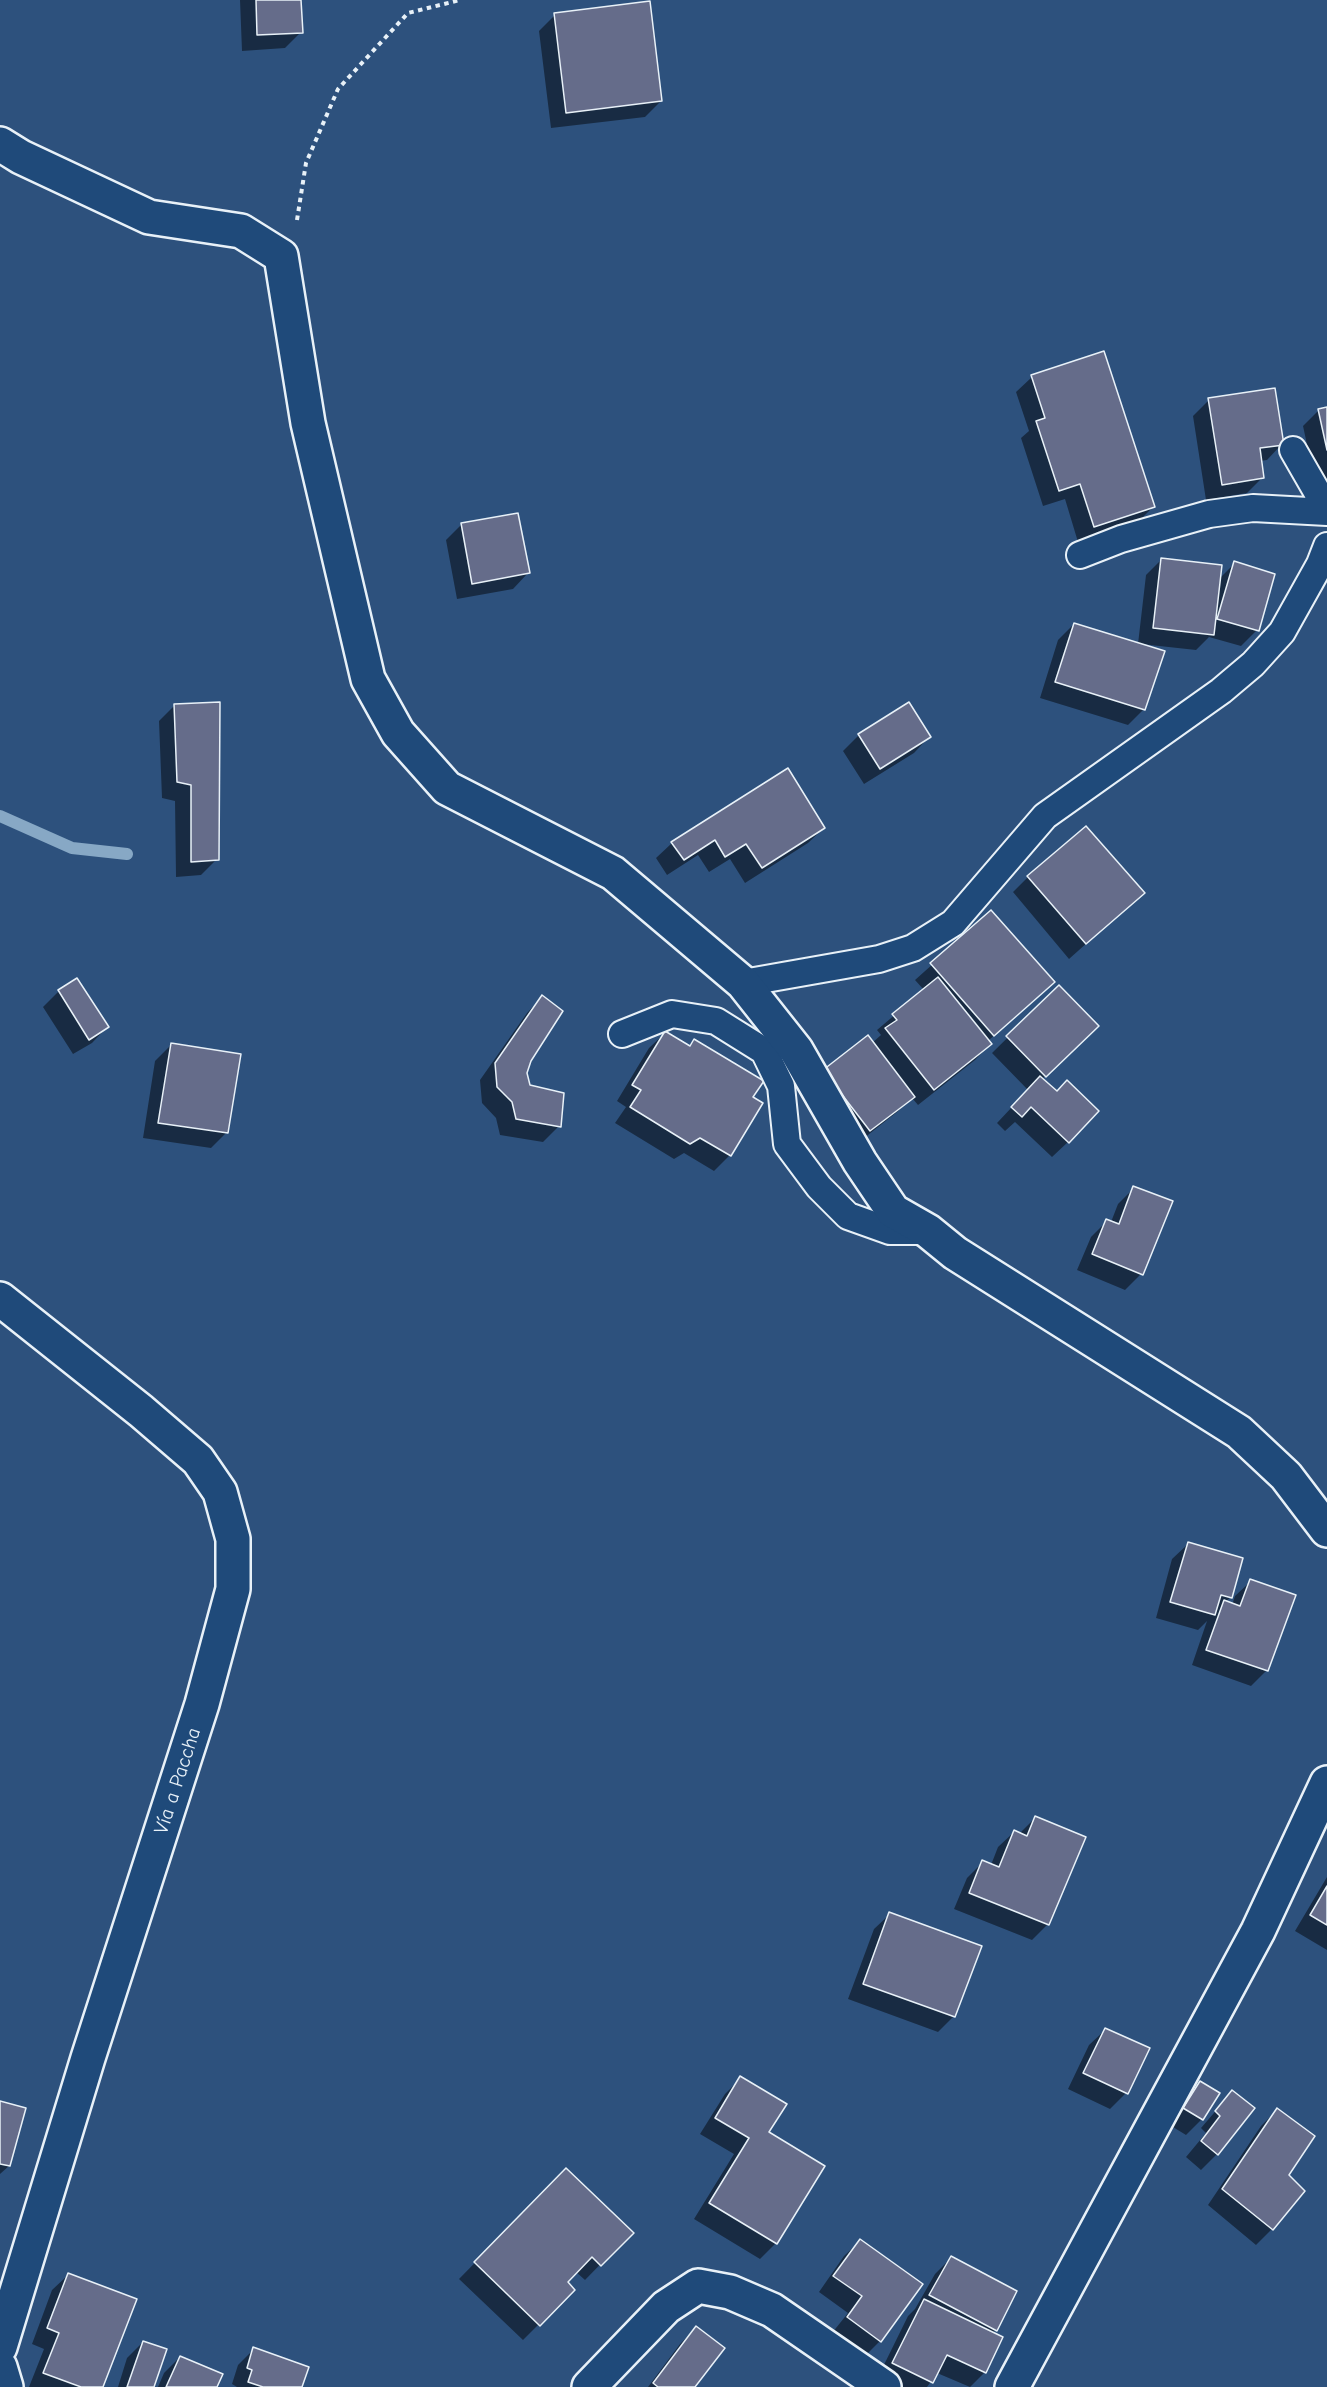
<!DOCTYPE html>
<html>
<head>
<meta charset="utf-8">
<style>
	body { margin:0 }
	canvas { display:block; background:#2d517d }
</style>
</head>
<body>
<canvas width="1327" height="2387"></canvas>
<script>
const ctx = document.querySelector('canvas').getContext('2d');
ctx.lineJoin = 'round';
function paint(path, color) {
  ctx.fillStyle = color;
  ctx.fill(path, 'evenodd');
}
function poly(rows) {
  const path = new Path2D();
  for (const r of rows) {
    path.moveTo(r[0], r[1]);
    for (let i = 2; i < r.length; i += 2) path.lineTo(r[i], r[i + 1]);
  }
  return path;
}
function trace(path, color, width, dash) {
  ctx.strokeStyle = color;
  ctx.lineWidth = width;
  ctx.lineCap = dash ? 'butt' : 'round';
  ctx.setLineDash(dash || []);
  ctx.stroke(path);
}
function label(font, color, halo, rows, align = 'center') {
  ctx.font = font + ' "Comic Neue",sans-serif';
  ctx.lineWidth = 4.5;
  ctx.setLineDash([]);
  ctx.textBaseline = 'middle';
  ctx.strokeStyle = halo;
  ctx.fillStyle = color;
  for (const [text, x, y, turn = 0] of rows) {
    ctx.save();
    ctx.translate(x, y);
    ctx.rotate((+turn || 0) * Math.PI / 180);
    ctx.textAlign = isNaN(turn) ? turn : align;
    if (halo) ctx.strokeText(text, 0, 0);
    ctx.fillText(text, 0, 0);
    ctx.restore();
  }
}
const shadow = poly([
	[240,0,300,0,301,32,285,48,242,51],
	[555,15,661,101,645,117,551,128,539,31],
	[1032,377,1153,507,1137,523,1078,542,1065,499,1043,506,1021,438,1029,431,1016,392],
	[1209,400,1282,444,1267,460,1260,461,1263,477,1247,493,1206,500,1193,416],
	[1327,409,1327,489,1317,491,1303,426,1319,410],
	[462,524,528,573,513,589,457,599,446,540],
	[1162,559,1219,579,1235,563,1257,630,1241,646,1209,637,1196,650,1141,644,1144,709,1128,725,1040,698,1058,640,1074,624,1138,644,1146,575],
	[175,705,217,859,201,875,176,877,175,801,162,798,159,721],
	[859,735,929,737,914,753,864,784,843,751],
	[824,828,808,843,745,883,730,859,709,872,698,855,667,875,656,858,672,843],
	[1028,877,1143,893,1069,959,1013,892],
	[991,912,1053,982,988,1041,990,1044,975,1060,918,1105,912,1098,897,1112,854,1146,808,1087,872,1043,881,1035,877,1030,924,990,915,980],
	[1059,987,1082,1042,1042,1079,1068,1142,1052,1157,1015,1122,1005,1131,997,1123,1028,1090,992,1053],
	[59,991,107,1027,92,1043,73,1054,43,1007],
	[542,997,526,1073,529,1086,559,1126,543,1142,500,1135,496,1118,482,1103,480,1080,527,1013],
	[665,1033,688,1047,694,1041,751,1098,761,1104,730,1155,714,1171,684,1153,674,1159,615,1123,626,1107,617,1101,649,1048],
	[171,1045,227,1132,211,1148,143,1138,155,1061],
	[1134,1188,1141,1274,1125,1290,1077,1270,1091,1237,1107,1221,1111,1222,1118,1204],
	[1188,1544,1231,1597,1225,1602,1232,1605,1235,1596,1251,1581,1267,1670,1251,1686,1192,1665,1207,1621,1198,1630,1156,1618,1172,1559],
	[1035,1818,1048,1924,1032,1940,954,1909,967,1878,983,1862,991,1865,998,1847,1014,1832,1019,1834],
	[1327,1877,1327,1950,1295,1931],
	[890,1914,954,2016,938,2032,848,1999,874,1929],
	[1105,2030,1148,2049,1126,2093,1110,2109,1068,2089,1089,2045],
	[741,2078,767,2133,823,2166,776,2243,760,2259,694,2219,734,2154,700,2134,725,2094],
	[1200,2083,1202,2119,1186,2135,1168,2124,1184,2098],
	[1232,2092,1217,2154,1201,2170,1186,2157,1206,2133,1201,2128],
	[0,2102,9,2166,0,2174],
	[1277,2110,1287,2176,1272,2229,1256,2245,1208,2205,1261,2126],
	[566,2170,631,2233,585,2280,576,2272,566,2282,573,2290,523,2340,459,2279],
	[860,2241,880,2341,864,2357,832,2333,848,2313,819,2292,844,2256],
	[951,2258,996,2330,992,2333,985,2372,970,2387,937,2373,927,2387,893,2387,877,2379,908,2316,915,2309,935,2274],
	[68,2275,101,2387,29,2387,44,2349,32,2344,52,2290],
	[696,2328,694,2387,648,2387,680,2344],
	[143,2342,153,2387,118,2387,127,2358],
	[254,2349,300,2387,237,2387,232,2384,238,2365],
	[180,2357,215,2387,158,2387,164,2373]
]);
const stream = poly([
	[0,816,72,848,127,854]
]);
const building = poly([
	[256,0,301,0,303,33,257,35,256,0],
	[650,1,662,101,566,113,554,13,650,1],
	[1104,351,1155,507,1094,527,1080,484,1059,491,1036,421,1045,418,1031,375,1104,351],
	[1275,388,1284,445,1260,448,1264,478,1222,485,1208,398,1275,388],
	[1327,407,1327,450,1318,409,1327,407],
	[518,513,530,573,472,584,461,523,518,513],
	[1161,558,1222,565,1214,635,1153,628,1161,558],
	[1234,561,1275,574,1259,631,1217,619,1234,561],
	[1074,623,1165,651,1145,710,1055,682,1074,623],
	[220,702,219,860,191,862,191,785,177,782,174,704,220,702],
	[909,702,931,737,880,769,858,734,909,702],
	[788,768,825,828,762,868,746,844,725,857,715,840,684,860,671,842,788,768],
	[1086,826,1145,893,1086,944,1027,876,1086,826],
	[991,910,1055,982,994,1036,930,963,991,910],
	[938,977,992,1044,934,1090,885,1028,897,1020,892,1014,938,977],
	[77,978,109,1027,89,1040,58,990,77,978],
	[1059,985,1099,1026,1046,1077,1006,1036,1059,985],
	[542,995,563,1011,531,1061,527,1073,530,1085,564,1093,561,1127,516,1119,512,1102,497,1087,495,1063,542,995],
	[665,1031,690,1046,694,1039,764,1081,753,1097,763,1103,731,1156,700,1138,690,1144,630,1107,641,1090,632,1085,665,1031],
	[868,1035,915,1097,870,1131,823,1070,868,1035],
	[171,1043,241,1054,228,1133,158,1123,171,1043],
	[1040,1076,1057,1091,1067,1080,1099,1111,1069,1143,1031,1107,1022,1117,1011,1107,1040,1076],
	[1133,1186,1173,1201,1143,1275,1092,1254,1106,1219,1119,1224,1133,1186],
	[1188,1542,1243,1558,1232,1598,1221,1595,1215,1615,1170,1602,1188,1542],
	[1250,1579,1296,1595,1268,1671,1206,1650,1224,1600,1240,1606,1250,1579],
	[1035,1816,1086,1837,1049,1925,969,1893,982,1860,999,1867,1014,1830,1027,1836,1035,1816],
	[1327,1886,1327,1925,1310,1915,1327,1886],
	[889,1912,982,1946,955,2017,863,1984,889,1912],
	[1105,2028,1150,2048,1128,2094,1083,2073,1105,2028],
	[740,2076,787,2104,769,2132,825,2166,777,2244,709,2203,749,2138,715,2118,740,2076],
	[1200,2081,1220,2093,1203,2120,1183,2108,1200,2081],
	[1232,2090,1255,2108,1218,2155,1201,2141,1220,2116,1215,2111,1232,2090],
	[0,2101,26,2108,10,2166,0,2164,0,2101],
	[1277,2108,1315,2136,1289,2175,1305,2191,1273,2230,1222,2189,1277,2108],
	[566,2168,634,2233,601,2266,592,2257,568,2282,575,2290,540,2326,474,2262,566,2168],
	[860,2239,923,2284,881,2342,847,2317,862,2296,833,2276,860,2239],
	[951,2256,1017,2291,997,2331,929,2295,951,2256],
	[68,2273,137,2299,103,2387,81,2387,43,2373,59,2333,47,2328,68,2273],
	[924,2299,1003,2337,986,2373,947,2355,933,2383,892,2363,924,2299],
	[696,2326,725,2348,695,2387,658,2387,653,2383,696,2326],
	[143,2341,167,2349,154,2387,127,2387,143,2341],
	[253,2347,309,2367,302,2387,263,2387,248,2382,252,2370,247,2368,253,2347],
	[180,2356,223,2374,217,2387,166,2387,180,2356]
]);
const path = poly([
	[297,220,306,163,338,89,408,13,460,0]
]);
const service = poly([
	[1293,450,1327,509],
	[1080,555,1121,539,1209,514,1253,508,1327,512],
	[743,983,879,959,913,948,953,923,1045,816,1221,691,1253,664,1282,632,1320,564,1327,546],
	[622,1034,672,1014,716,1021,764,1051,781,1086,787,1144,819,1187,848,1216,890,1231,927,1231]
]);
const minor = poly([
	[0,144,21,157,149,217,241,231,281,256,308,423,368,679,398,733,447,788,613,873,743,983,796,1050,860,1162,893,1211,928,1231,955,1253,1239,1432,1286,1476,1327,1530],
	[589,2387,666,2307,698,2286,730,2292,772,2310,884,2387],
	[1012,2387,1258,1931,1327,1783]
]);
const secondary = poly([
	[0,1299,141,1411,198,1460,220,1492,233,1539,233,1589,202,1704,88,2058,0,2347],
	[0,2367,6,2387]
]);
const streetNames = [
	["Vía a Paccha",178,1781,-72]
];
paint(shadow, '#0007');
trace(stream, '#87a8c5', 12);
paint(building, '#656c8a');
trace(building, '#e8f1f8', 1.5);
trace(service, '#e8f1f8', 30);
trace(minor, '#e8f1f8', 38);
trace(secondary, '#e8f1f8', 38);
trace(path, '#e8f1f8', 4, [4.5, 4.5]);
trace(service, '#1f4a7a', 26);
trace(minor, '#1f4a7a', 33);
trace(secondary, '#1f4a7a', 33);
label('20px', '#e8f1f8', '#1f4a7a', streetNames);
</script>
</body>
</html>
